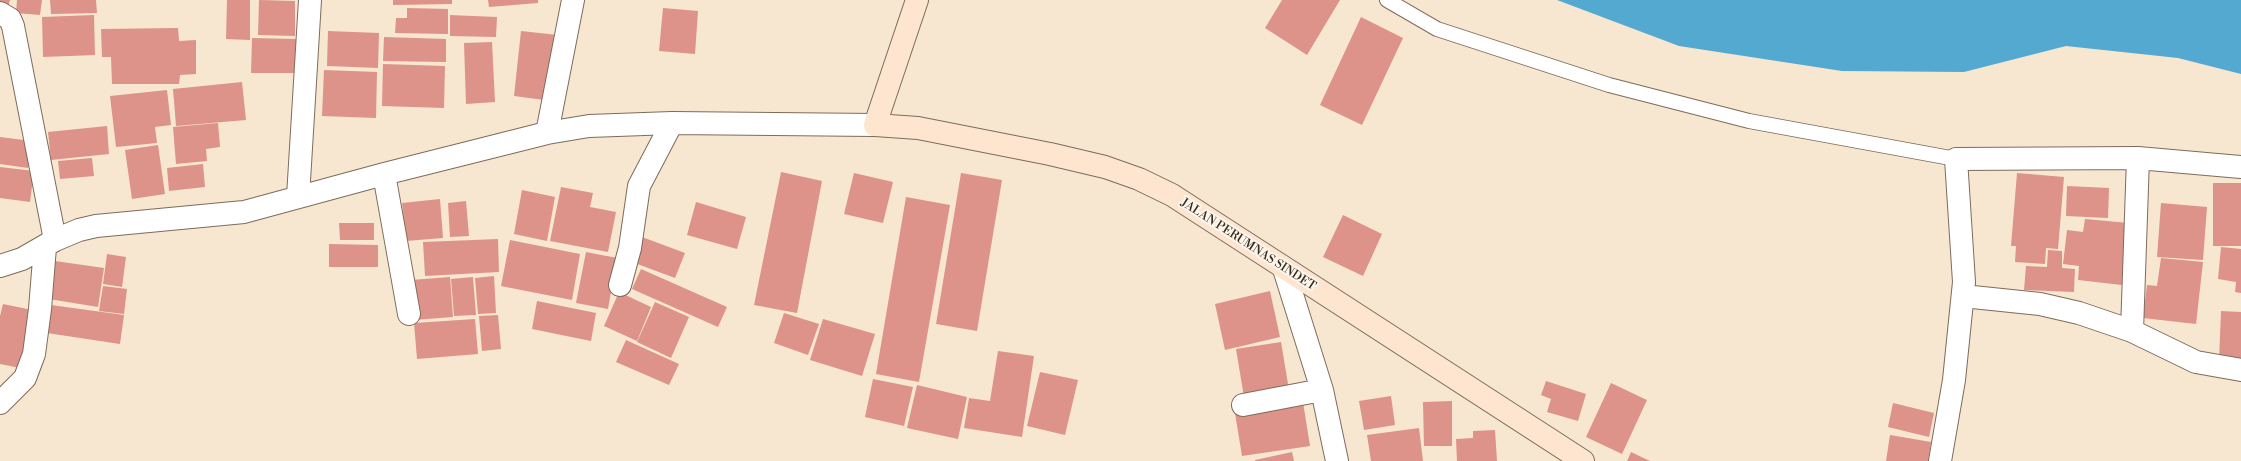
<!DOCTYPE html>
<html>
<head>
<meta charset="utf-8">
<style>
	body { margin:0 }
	canvas { display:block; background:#f7e6d0 }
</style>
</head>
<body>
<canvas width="2241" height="461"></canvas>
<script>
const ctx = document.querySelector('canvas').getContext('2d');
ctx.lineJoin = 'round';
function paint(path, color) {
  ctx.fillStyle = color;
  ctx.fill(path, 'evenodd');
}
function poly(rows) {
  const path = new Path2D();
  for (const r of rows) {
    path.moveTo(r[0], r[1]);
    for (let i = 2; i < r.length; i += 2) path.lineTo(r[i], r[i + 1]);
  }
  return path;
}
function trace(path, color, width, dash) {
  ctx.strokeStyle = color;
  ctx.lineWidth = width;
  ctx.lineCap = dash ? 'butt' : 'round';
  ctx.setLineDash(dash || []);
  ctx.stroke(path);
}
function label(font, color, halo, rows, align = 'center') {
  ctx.font = font + ' "Libre Bodoni",serif';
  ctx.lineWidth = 4;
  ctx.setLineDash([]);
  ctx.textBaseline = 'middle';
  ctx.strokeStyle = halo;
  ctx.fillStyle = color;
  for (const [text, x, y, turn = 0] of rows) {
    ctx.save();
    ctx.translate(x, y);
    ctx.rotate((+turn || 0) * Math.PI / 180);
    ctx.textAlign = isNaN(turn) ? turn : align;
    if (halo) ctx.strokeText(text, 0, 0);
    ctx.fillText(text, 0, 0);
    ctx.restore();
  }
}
const water = poly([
	[1557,0,2241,0,2241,74,2178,58,2066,46,1964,72,1842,71,1679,46]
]);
const building = poly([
	[0,0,10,0,7,11,0,9],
	[17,0,42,0,40,15,16,13],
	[50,0,96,0,97,13,51,14],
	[227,0,250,0,250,40,226,39],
	[259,0,295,1,295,36,258,35],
	[393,0,452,0,452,4,393,5],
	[488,0,538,0,538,3,489,7],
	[1282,0,1340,0,1307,55,1265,28],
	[407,8,448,9,448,34,395,33,396,18,407,18],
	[663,8,698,11,695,54,659,51],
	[94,15,95,55,43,57,42,17],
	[450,15,497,17,496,37,450,36],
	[1361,17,1403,38,1362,125,1320,105],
	[178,28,179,41,196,40,196,74,180,75,179,84,112,84,111,57,102,57,101,29],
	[328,31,379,33,378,68,327,66],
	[521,31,558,35,552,101,514,96],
	[384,37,446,39,446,62,383,61],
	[252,38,296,39,295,73,251,73],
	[492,42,495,102,466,104,464,43],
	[383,64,445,66,444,108,382,106],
	[324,70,377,72,376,118,322,116],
	[242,82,246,120,176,126,173,89],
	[167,90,171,125,155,127,157,143,116,147,110,96],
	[218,123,220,147,206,149,207,161,176,164,173,127],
	[107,126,109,154,51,160,48,132],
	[0,137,32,141,28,168,0,164],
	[158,145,165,194,132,199,125,150],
	[92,158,94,176,60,179,58,161],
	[203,164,205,187,169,191,167,168],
	[0,167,34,171,30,202,0,198],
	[781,172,822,181,797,313,754,305],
	[854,173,893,182,883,223,844,214],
	[961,173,1002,180,977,331,936,324],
	[2017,173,2064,177,2058,249,2046,248,2045,264,2015,262,2016,246,2011,246],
	[2213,183,2241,183,2241,246,2213,246],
	[2067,186,2109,188,2108,218,2066,216],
	[561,187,593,193,590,207,616,212,608,252,550,241],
	[522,190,555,197,547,241,514,234],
	[906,197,950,205,919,382,876,374],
	[440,199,443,238,406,241,402,203],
	[466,201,469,236,450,237,448,203],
	[696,202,746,217,737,249,687,235],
	[2161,203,2207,207,2203,260,2157,257],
	[1343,215,1382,234,1363,276,1323,257],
	[2085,219,2129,223,2122,285,2078,280,2079,266,2063,264,2067,230,2083,232],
	[339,223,374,223,374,240,340,240],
	[642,237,685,253,675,278,632,262],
	[498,239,499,272,425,276,423,242],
	[510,240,580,254,572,300,501,286],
	[329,244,378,245,378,267,329,267],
	[2221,247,2241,249,2241,293,2235,292,2236,282,2218,279],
	[2048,250,2062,251,2062,268,2075,269,2074,292,2024,290,2026,266,2047,267],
	[586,252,617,258,608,309,576,303],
	[107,254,126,257,122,287,103,284],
	[2161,258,2203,262,2196,324,2143,318,2147,285,2157,286],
	[55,261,104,268,98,307,49,299],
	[641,269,727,307,718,327,632,289],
	[494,276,496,313,478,314,475,278],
	[450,277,453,317,414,320,411,280],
	[473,277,476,315,454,316,451,279],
	[103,286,127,289,124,314,99,311],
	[1270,291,1280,337,1225,350,1215,304],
	[619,292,651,307,637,341,604,326],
	[537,301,596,313,591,341,532,329],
	[655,302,689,317,671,358,637,342],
	[3,304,32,310,20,368,0,364,0,316],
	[51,305,124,315,120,344,47,333],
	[2221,311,2241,312,2241,362,2219,361],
	[784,313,819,324,808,355,774,343],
	[498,315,501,349,482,351,479,316],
	[475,319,478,354,417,359,414,323],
	[823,319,875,334,862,376,810,360],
	[626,340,679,364,669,385,616,362],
	[1281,342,1289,390,1244,397,1236,349],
	[998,351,1034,356,1022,437,964,428,969,398,990,401],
	[1040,372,1078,380,1065,435,1027,426],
	[873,379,913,387,904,426,865,417],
	[1546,381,1586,394,1578,421,1547,412,1551,399,1541,395],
	[1611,383,1647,400,1622,454,1586,437],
	[917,385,967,397,958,439,907,428],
	[1391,396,1395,425,1364,430,1359,401],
	[1452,401,1452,446,1424,446,1423,402],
	[1303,402,1310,446,1242,456,1235,413],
	[1893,403,1934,413,1929,437,1888,427],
	[1419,428,1423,461,1371,461,1367,435],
	[1495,430,1497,461,1457,461,1456,439,1473,438,1473,431],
	[1890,435,1931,442,1928,461,1886,461],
	[1292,452,1294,461,1255,461,1255,460],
	[1631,452,1650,461,1627,461]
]);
const lane = poly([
	[1387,0,1437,29,1609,85,1749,121,1956,159]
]);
const street = poly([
	[0,13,10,19,13,26,55,240],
	[547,133,573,0],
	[384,174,409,314],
	[298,197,310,0],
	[0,266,22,259,55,240,79,230,96,226,244,212,384,174,547,133,589,126,672,123,875,125],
	[1284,269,1322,390,1337,461],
	[620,285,630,248,639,186,672,123],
	[1963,296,2040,304,2079,313,2132,331,2196,362,2241,370],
	[2132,331,2138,158],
	[0,403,25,378,34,354,40,309,45,247],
	[1243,405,1322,390],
	[1940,461,1954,380,1964,282,1956,159,2138,158,2241,167]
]);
const secondary = poly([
	[917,0,875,125,918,128,1050,154,1105,167,1139,179,1172,195,1583,461]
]);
const streetNames = [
	["JALAN PERUMNAS SINDET",1248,245,33]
];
paint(water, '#54a9d0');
paint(building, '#dd938a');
trace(lane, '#7d6c5c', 16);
trace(street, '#7d6c5c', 24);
trace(secondary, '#7d6c5c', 24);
trace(lane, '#fff', 14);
trace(street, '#fff', 22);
trace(secondary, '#fde5d0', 22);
label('12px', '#3b2a1e', '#fbf7ec', streetNames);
</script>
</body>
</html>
